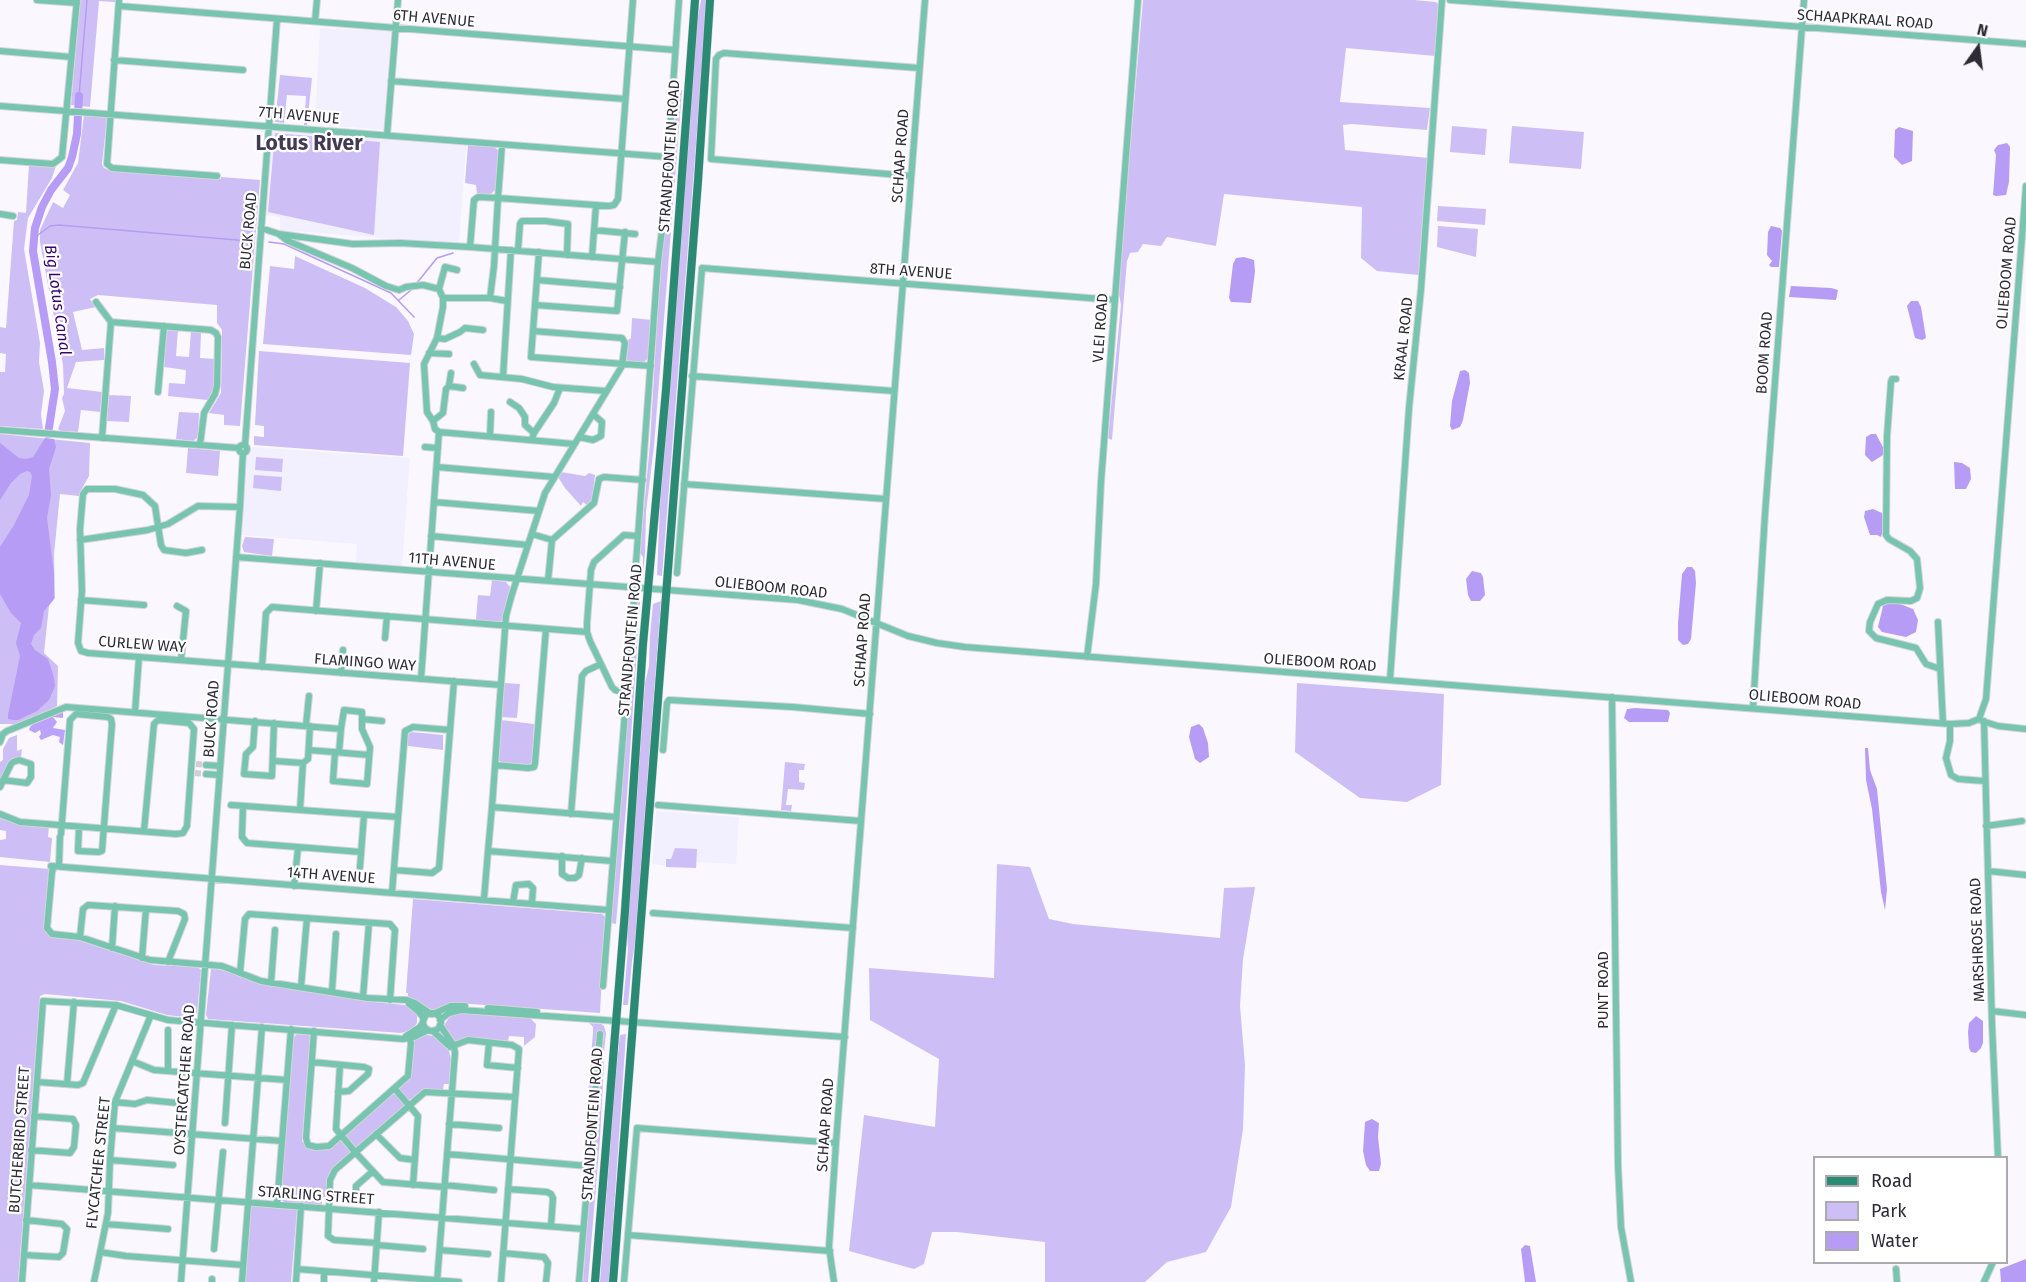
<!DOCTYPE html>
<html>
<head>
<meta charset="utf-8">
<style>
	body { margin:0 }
	#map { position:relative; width:2026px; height:1282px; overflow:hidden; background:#faf8fe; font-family:"Fira Sans",sans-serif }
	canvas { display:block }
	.legend { position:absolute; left:1813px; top:1156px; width:195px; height:108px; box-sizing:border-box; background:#fff; border:2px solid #abaaaf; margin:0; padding:8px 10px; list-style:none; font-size:18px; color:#2e2b37 }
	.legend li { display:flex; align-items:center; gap:12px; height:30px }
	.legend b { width:30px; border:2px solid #abaaaf }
	.north { position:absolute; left:1948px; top:18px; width:60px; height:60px; -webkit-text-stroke:4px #fff; paint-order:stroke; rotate:14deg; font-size:16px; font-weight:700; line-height:24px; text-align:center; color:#2e2b37 }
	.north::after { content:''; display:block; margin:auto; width:21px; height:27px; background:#2e2b37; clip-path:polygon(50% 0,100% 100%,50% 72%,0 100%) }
</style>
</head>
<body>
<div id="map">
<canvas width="2026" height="1282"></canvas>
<ul class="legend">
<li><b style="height:8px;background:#2a8a73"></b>Road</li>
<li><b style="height:16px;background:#cdbff5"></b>Park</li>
<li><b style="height:16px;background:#b69cf4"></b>Water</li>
</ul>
<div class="north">N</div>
</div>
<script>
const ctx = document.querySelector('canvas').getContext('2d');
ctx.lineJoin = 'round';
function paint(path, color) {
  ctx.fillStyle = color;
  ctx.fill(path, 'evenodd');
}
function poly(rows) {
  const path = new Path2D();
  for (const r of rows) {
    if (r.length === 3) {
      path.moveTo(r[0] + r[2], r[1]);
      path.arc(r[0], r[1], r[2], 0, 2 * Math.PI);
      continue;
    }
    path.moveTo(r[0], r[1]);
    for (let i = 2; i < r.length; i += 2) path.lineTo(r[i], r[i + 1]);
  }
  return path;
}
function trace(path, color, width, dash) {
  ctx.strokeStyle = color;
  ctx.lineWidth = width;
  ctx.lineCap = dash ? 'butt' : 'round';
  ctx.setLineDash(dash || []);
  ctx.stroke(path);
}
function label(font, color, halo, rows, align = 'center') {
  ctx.font = font + ' "Fira Sans",sans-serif';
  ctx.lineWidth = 4.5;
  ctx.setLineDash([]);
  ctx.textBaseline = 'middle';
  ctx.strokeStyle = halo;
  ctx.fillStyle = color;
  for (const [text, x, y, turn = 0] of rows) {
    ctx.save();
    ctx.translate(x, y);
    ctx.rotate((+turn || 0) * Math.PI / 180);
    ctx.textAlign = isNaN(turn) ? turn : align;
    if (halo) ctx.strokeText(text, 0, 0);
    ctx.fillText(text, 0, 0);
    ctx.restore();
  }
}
const built = poly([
	[320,28,391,31,383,130,315,124],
	[275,131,466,146,459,244,280,230,280,217,266,215,272,134],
	[248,447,410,458,402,566,356,563,357,544,242,535],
	[656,811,739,817,736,864,697,862,696,868,652,864]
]);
const green = poly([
	[80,0,115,0,115,2,99,1,90,107,71,105],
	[701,0,706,0,703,55,662,576,657,575,661,484,695,33],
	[1143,0,1414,0,1436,2,1440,6,1435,56,1346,48,1340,102,1430,108,1427,130,1352,124,1343,125,1345,150,1429,158,1419,275,1377,271,1361,258,1362,207,1224,194,1216,246,1167,237,1161,246,1143,244,1138,252,1130,253,1127,261,1112,440,1108,438,1121,305,1119,294,1122,242],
	[280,75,312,78,307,125,304,125,306,96,287,95,284,123,275,122],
	[681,90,682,90,654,446,646,512,645,554,643,573,641,574,638,573,638,569,643,567,643,557,640,553,650,443,659,289,674,124],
	[84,115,107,118,102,164,104,168,111,171,221,179,221,177,260,180,240,426,224,425,224,415,209,413,221,393,222,330,217,323,217,305,98,295,90,299,96,307,73,312,82,350,104,348,104,360,76,362,67,388,102,392,100,412,81,410,78,432,61,431,58,429,65,411,62,398,64,394,63,365,40,242,40,230,53,202,63,208,70,195,63,190,78,163],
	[1452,126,1487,129,1485,155,1450,152],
	[1512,126,1584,132,1581,169,1509,163],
	[275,133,380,142,374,235,268,212],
	[468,145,494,147,499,151,496,189,491,194,477,194,476,185,465,183],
	[29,165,56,166,52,178,28,218,24,249,40,343,39,362,44,391,41,414,43,429,0,426,0,372,5,372,6,354,0,353,0,327,6,328,14,221,17,220,18,212,26,213],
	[1438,206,1486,209,1485,225,1437,221],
	[1438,226,1478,229,1476,257,1437,247],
	[295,256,365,288,396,307,408,321,414,334,411,355,263,344,270,266,294,269],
	[632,318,652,320,649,357,644,362,630,362,626,359,627,341,631,338],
	[170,329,178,330,176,356,189,357,191,331,201,332,200,358,215,359,214,386,208,400,168,396,169,383,185,384,186,370,164,367,166,333],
	[259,351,410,363,403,456,254,445,254,436,264,437,264,426,255,425],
	[109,395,131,396,129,422,107,421],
	[179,412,199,413,198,437,193,441,176,439],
	[0,434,90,443,89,476,80,492,79,496,60,494,54,554,55,598,49,606,44,653,58,666,57,706,21,724,0,724],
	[188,448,220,451,218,476,186,473],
	[256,457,283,459,282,472,255,470],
	[561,472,585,476,589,473,595,475,592,500,588,506,583,502,581,506,565,488,558,477],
	[254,475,282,477,281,491,253,488],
	[245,537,274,539,272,556,244,552,242,546],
	[492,580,506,582,510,587,503,617,500,623,476,620,478,595,490,596],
	[635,596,639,598,640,603,627,796,616,924,611,923],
	[661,601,635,944,632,961,628,1005,623,1005,628,950,627,933,645,683,649,666,650,636,653,604],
	[504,683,520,684,517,718,501,717],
	[1297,683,1444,694,1441,785,1407,802,1360,798,1295,752],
	[501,720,534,724,532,762,528,765,503,763,498,760],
	[412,732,443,735,443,750,408,746,408,734],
	[17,735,17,751,22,749,21,757,10,762,0,782,0,762,3,760,3,749,9,738],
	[785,762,805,764,804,770,799,770,799,782,805,783,804,790,788,789,786,805,792,805,791,811,781,810],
	[0,817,13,823,49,826,48,837,52,838,50,862,0,857,0,840,6,839,6,831,0,830],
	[675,848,697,849,696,868,666,867,666,859,671,859],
	[997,864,1030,867,1049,919,1073,924,1220,938,1224,888,1255,887,1243,959,1240,1006,1245,1065,1243,1129,1231,1207,1206,1252,1167,1262,1145,1282,1045,1282,1045,1242,957,1232,932,1232,924,1264,914,1269,849,1251,864,1115,935,1127,939,1059,870,1020,869,968,994,978],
	[0,865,50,869,45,930,50,937,74,939,154,965,198,967,201,970,197,1013,194,1018,167,1015,121,1001,45,994,40,996,18,1282,0,1282],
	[413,899,602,914,605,917,600,1013,456,1003,433,1010,408,998,408,993,406,993],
	[211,969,224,970,260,984,337,995,363,1001,405,1005,417,1012,417,1023,411,1030,401,1033,208,1019,206,1015],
	[462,1012,530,1018,536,1024,535,1037,524,1046,524,1037,509,1036,508,1041,466,1037,456,1042,445,1028,445,1024,450,1016],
	[589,1023,601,1024,604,1026,606,1033,604,1052,602,1052,604,1033,597,1032,586,1161,580,1163,583,1160,593,1032,593,1027],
	[297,1034,309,1035,310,1037,302,1141,309,1149,328,1150,340,1140,351,1153,329,1173,326,1197,322,1197,322,1206,284,1202,280,1199,293,1038],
	[626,1034,609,1282,600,1282,615,1082,620,1035],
	[426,1035,434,1036,449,1051,451,1059,449,1084,444,1084,443,1090,427,1089,409,1100,399,1089,410,1078,413,1041],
	[599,1059,604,1062,600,1138,588,1282,583,1282],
	[395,1091,405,1106,355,1149,345,1136],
	[251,1206,297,1210,291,1282,245,1282]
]);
const forest = poly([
	[63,711,63,718,53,717,57,722,53,728,65,730,63,745,59,742,60,737,53,735,41,740,39,737,41,734,40,730,35,733,29,730,30,727,38,719]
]);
const water = poly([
	[1899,127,1913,131,1912,161,1902,165,1894,157,1895,130],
	[2007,143,2010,147,2009,182,2006,195,1996,196,1993,195,1996,155,1994,150,1998,145],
	[1771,226,1780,228,1782,231,1779,267,1771,267,1769,265,1772,261,1767,255,1768,232],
	[1244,257,1254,260,1255,271,1251,303,1231,302,1229,298,1233,264,1236,258],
	[1791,286,1831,288,1838,290,1836,300,1789,297],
	[1911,301,1918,301,1921,307,1926,338,1922,340,1915,338,1907,306],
	[1465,370,1469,373,1470,383,1463,420,1460,427,1452,430,1450,426,1452,401,1460,371],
	[1871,434,1876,434,1885,451,1883,455,1872,462,1865,455,1866,437],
	[45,438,54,439,56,447,49,469,51,495,47,518,54,573,54,599,44,611,41,628,34,635,31,644,35,650,48,659,54,678,55,686,49,700,37,711,18,720,13,720,8,719,8,715,20,656,16,643,21,623,11,613,0,594,0,547,14,525,29,495,32,476,30,472,27,471,20,474,11,483,0,500,0,443,19,458,26,459,33,457],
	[1954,462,1962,463,1970,468,1971,479,1966,489,1955,489],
	[1873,509,1882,513,1885,523,1881,537,1877,535,1870,535,1864,517,1865,511],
	[1687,567,1692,567,1695,571,1696,583,1691,639,1688,644,1683,645,1678,640,1678,623,1682,574],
	[1472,571,1481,573,1483,577,1485,595,1480,601,1471,601,1468,595,1466,579],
	[1884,602,1900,604,1913,609,1918,620,1916,632,1906,637,1882,632,1878,627],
	[1635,708,1668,710,1670,713,1668,722,1629,722,1624,718,1627,709],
	[1199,724,1203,728,1208,743,1209,757,1200,763,1195,759,1189,737,1191,727],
	[1865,748,1868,748,1870,770,1877,789,1887,889,1885,910,1881,892,1872,809,1866,780],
	[1976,1016,1983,1021,1983,1043,1981,1048,1976,1053,1971,1052,1969,1048,1968,1032,1969,1023],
	[1372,1119,1379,1123,1378,1137,1381,1164,1379,1171,1370,1171,1366,1165,1363,1151,1365,1122],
	[1525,1245,1530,1246,1536,1282,1525,1282,1521,1249],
	[2026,1259,2026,1282,2001,1282,2000,1269]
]);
const stream = poly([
	[79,96,87,0],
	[34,238,50,226,59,225,249,241],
	[269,242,284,244,391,293,414,317],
	[416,284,437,258,453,253],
	[399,300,411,290]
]);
const river = poly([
	[48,434,55,389,52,362,33,251,35,228,42,207,51,190,68,168,72,157,77,134,79,96]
]);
const minorTunnel = poly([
	[196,764,206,765],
	[195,773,206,774]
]);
const minor = poly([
	[37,0,77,3],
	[119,0,107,164,112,168,217,176],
	[1450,0,2026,44],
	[119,6,675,50],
	[315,21,317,0],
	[0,51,71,57],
	[114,60,243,70],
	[391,81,625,99],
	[0,106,668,157],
	[387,135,398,0],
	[502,145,498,198,609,206,614,205,618,199,633,0],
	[0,160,53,164,62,157,77,0],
	[911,176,711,159,716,59,719,55,724,53,919,68],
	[0,214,13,216],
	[261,228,279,234,353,244,400,243,470,247,658,262],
	[594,230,635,234],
	[280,235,288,241,352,268,386,286,399,290,406,287,423,285,439,289,443,298,443,307,437,338,424,364,427,412,433,421,435,429,439,432],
	[470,247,474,200,478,197,498,198,494,266,490,298],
	[518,250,520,224,522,221,545,221,568,224,567,255],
	[539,252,531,357,651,366],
	[592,257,596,205],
	[537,280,620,287],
	[439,289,445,267,457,270],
	[443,298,490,298,507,301],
	[96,302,111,322,102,438],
	[535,305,617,311,625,232],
	[111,322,211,330,216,333,218,337,217,386,215,394,204,413,200,445],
	[533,331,622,338,625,343,622,366,545,493,512,594,506,616,492,807,616,817],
	[437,338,445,339,460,332,465,328,483,330],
	[429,353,449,354],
	[474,364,480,375,522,379,553,387,606,391],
	[692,376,894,391],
	[503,377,511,250],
	[1896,379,1892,379,1891,382,1887,436,1886,535,1889,539,1910,551,1917,559,1920,588,1917,598,1911,601,1887,600,1878,604,1870,622,1869,631,1876,638,1916,648,1926,664,1940,669],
	[449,386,463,388],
	[158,392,164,326],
	[510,402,519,408,525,417,525,425,534,433],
	[433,421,443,413,446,389,449,386,451,373],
	[0,430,239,448],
	[439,432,574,444],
	[490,436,491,412],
	[579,437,593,440,601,436,602,422,593,414],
	[532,439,534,433,554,403,560,388],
	[243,449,4],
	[245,445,277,19],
	[425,447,438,448],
	[437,467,554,477],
	[684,484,886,499],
	[434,502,539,511],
	[532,534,552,540],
	[431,536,528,545],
	[80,540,148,530,168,524,198,506,240,507],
	[202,550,186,553,164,550,161,545,155,506,143,495,115,489,87,489,83,494,80,529,82,591,78,643,81,651,88,653,501,685],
	[236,557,798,600,842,609,908,636,937,643,965,647,1950,724,1969,723,1979,719,1986,699,2026,186],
	[677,573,702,268,1115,300],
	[635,577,658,262,664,214,679,0],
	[548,581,552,540,594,503,599,479,604,477,643,480],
	[81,600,144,605],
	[177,606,186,611,181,660],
	[316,611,320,563],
	[1938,622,1943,723],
	[385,638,387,616],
	[1087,657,1096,584,1101,482,1138,0],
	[262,667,266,613,272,607,587,632],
	[341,673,343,650],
	[421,679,439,432],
	[1390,680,1409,408,1421,289,1442,0],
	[626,693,615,690,612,687,590,641,587,632,587,623,591,570,594,562,624,535,638,536],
	[1612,697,1618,1165,1621,1227,1631,1282],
	[1753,708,1765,514,1804,0],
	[135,712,139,657],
	[362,719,382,721],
	[255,721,253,747,246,754,244,774,272,776,274,723],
	[1982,721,1998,726,2026,729],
	[1984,721,1992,1024,1998,1158],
	[1950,724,1950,741,1946,758,1951,775,1958,779,1984,781],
	[306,725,309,696],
	[0,742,3,734,7,731,66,707,341,729,339,752],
	[309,750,369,755],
	[663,750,667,703,669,700,793,707,870,714],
	[335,752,333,781,367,784,370,747,362,729,362,712,344,710,341,729],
	[274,761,303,763,308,759,310,726],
	[206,765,220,766],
	[495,765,528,768,534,767,535,763,546,629],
	[206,774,219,775],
	[0,787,11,764,13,762,19,760,31,764,31,777,27,783,3,780],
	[231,805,398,817],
	[658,805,861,821],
	[243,806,242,837,247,843,361,852],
	[300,810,303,763],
	[0,814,20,822,176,834,183,833,187,826,194,729,189,723,158,720,154,724,144,831],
	[571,814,582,676,586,671,601,664],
	[1986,826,2022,821],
	[61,834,70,720,76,714,108,717,111,719,112,724,102,851,99,852,78,851,79,827],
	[488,851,492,807],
	[562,856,562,874,568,878,575,878,579,875,582,858],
	[51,866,608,910],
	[54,866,52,872,47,928,52,934,80,937,150,960,222,966,261,981,368,998,407,1000,415,1003,431,1014],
	[59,866,60,837],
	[360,867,364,815],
	[394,870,432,873,439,868,454,681],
	[1988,871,2026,875],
	[294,886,298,848],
	[392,893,405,731,413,727,450,730],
	[484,899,488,851,612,861],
	[513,902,516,885,529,884,533,888,532,903],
	[653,913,853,928],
	[80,937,83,909,88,905,178,911,184,914,185,919,168,962],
	[112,948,115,906],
	[142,958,146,909],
	[240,973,245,919,249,914,390,924,395,930,390,1000],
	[271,983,275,930],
	[603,986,634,600],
	[301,987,307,918],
	[332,991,336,934],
	[363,997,369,923],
	[409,1004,419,1012,424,1019],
	[488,1008,537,1012],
	[1992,1011,2026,1015],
	[432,1022,9],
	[433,1014,451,1006,465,1006],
	[440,1020,449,1013,461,1010,845,1037],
	[168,1030,168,1071],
	[314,1031,306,1138,308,1145,316,1147,329,1146,408,1076,411,1043,409,1036],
	[433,1031,448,1045],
	[406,1036,420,1027,423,1022],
	[489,1043,487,1065,518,1068],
	[450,1047,468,1040,512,1045,519,1049,501,1282],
	[132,1061,154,1070,287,1080],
	[312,1062,364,1067,369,1069,368,1074,349,1091,338,1092],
	[340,1065,336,1129,355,1152,383,1182,444,1187],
	[37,1082,78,1085,83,1083,116,1005],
	[67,1084,74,1002],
	[395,1089,418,1116,413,1185],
	[115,1102,135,1104,147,1100,178,1103],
	[225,1123,232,1025],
	[449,1124,499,1128],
	[113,1128,282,1141],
	[376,1134,400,1158,415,1160],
	[31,1150,70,1153,74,1147,76,1125,73,1119,34,1116],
	[447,1154,588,1166],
	[110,1160,173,1165],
	[29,1185,583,1229],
	[445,1185,494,1190],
	[508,1189,547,1192,551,1194,553,1198,551,1226],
	[356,1192,356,1186,372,1172],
	[277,1205,291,1029],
	[106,1224,168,1229],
	[628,1235,830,1251],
	[377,1243,334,1240,328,1236,330,1180,335,1170,425,1092,515,1097],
	[377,1245,423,1249],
	[214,1249,223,1152],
	[440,1250,488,1254],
	[100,1252,126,1256,243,1265],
	[503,1253,544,1257,548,1263,546,1282],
	[24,1255,59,1257,63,1253,67,1229,62,1224,26,1220],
	[297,1269,459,1282],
	[1896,1269,1897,1282],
	[22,1282,43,1001,116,1005,168,1020,403,1039,414,1037,428,1030],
	[94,1282,108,1213,110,1160,115,1102,151,1015],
	[181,1282,240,507,243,453],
	[212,1282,212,1279],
	[242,1282,262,1027],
	[296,1282,301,1206],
	[324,1282,324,1272],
	[374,1282,379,1212],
	[437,1282,455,1053,454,1046,440,1025],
	[579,1282,600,1034],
	[624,1282,637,1128,836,1143],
	[834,1282,829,1247,836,1143,925,0],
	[1984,1282,1993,1262]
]);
const major = poly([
	[595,1282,625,911,643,644,666,390,695,0],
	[613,1282,698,181,710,0]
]);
const streetNames = [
	["6TH AVENUE",434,19,5],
	["SCHAAPKRAAL ROAD",1865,20,4],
	["7TH AVENUE",299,116,5],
	["STRANDFONTEIN ROAD",670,156,-86],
	["SCHAAP ROAD",901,156,-86],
	["BUCK ROAD",249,231,-85],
	["8TH AVENUE",911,272,4],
	["OLIEBOOM ROAD",2007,273,-85],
	["VLEI ROAD",1101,328,-86],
	["KRAAL ROAD",1404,339,-84],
	["BOOM ROAD",1765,353,-86],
	["11TH AVENUE",452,562,5],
	["OLIEBOOM ROAD",771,588,6],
	["STRANDFONTEIN ROAD",631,640,-85],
	["SCHAAP ROAD",863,640,-86],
	["CURLEW WAY",142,645,4],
	["FLAMINGO WAY",365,663,4],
	["OLIEBOOM ROAD",1320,663,4],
	["OLIEBOOM ROAD",1805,700,5],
	["BUCK ROAD",212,719,-86],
	["14TH AVENUE",331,876,4],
	["MARSHROSE ROAD",1978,940,-92],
	["PUNT ROAD",1604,990,-90],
	["OYSTERCATCHER ROAD",185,1080,-86],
	["STRANDFONTEIN ROAD",593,1124,-86],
	["SCHAAP ROAD",826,1125,-86],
	["BUTCHERBIRD STREET",20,1140,-86],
	["FLYCATCHER STREET",99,1163,-84],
	["STARLING STREET",316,1196,4]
];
const waterNames = [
	["Big Lotus Canal",57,300,82]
];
const districtNames = [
	["Lotus River",309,144]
];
paint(built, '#f2effe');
paint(green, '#cdbff5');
paint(forest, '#bba2fa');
paint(water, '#b69cf4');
trace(stream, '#b69cf4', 1.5);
trace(river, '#b69cf4', 8);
trace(minorTunnel, '#d1cfd6', 6, [6, 3]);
trace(minor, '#d5d3da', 8);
trace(major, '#d5d3da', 9);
trace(minor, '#77c5ae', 6);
trace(major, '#2a8a73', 8);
label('15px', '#2e2b37', '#fff', streetNames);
label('italic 16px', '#38036f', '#fff', waterNames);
label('bold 21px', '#413a53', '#fff', districtNames);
</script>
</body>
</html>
